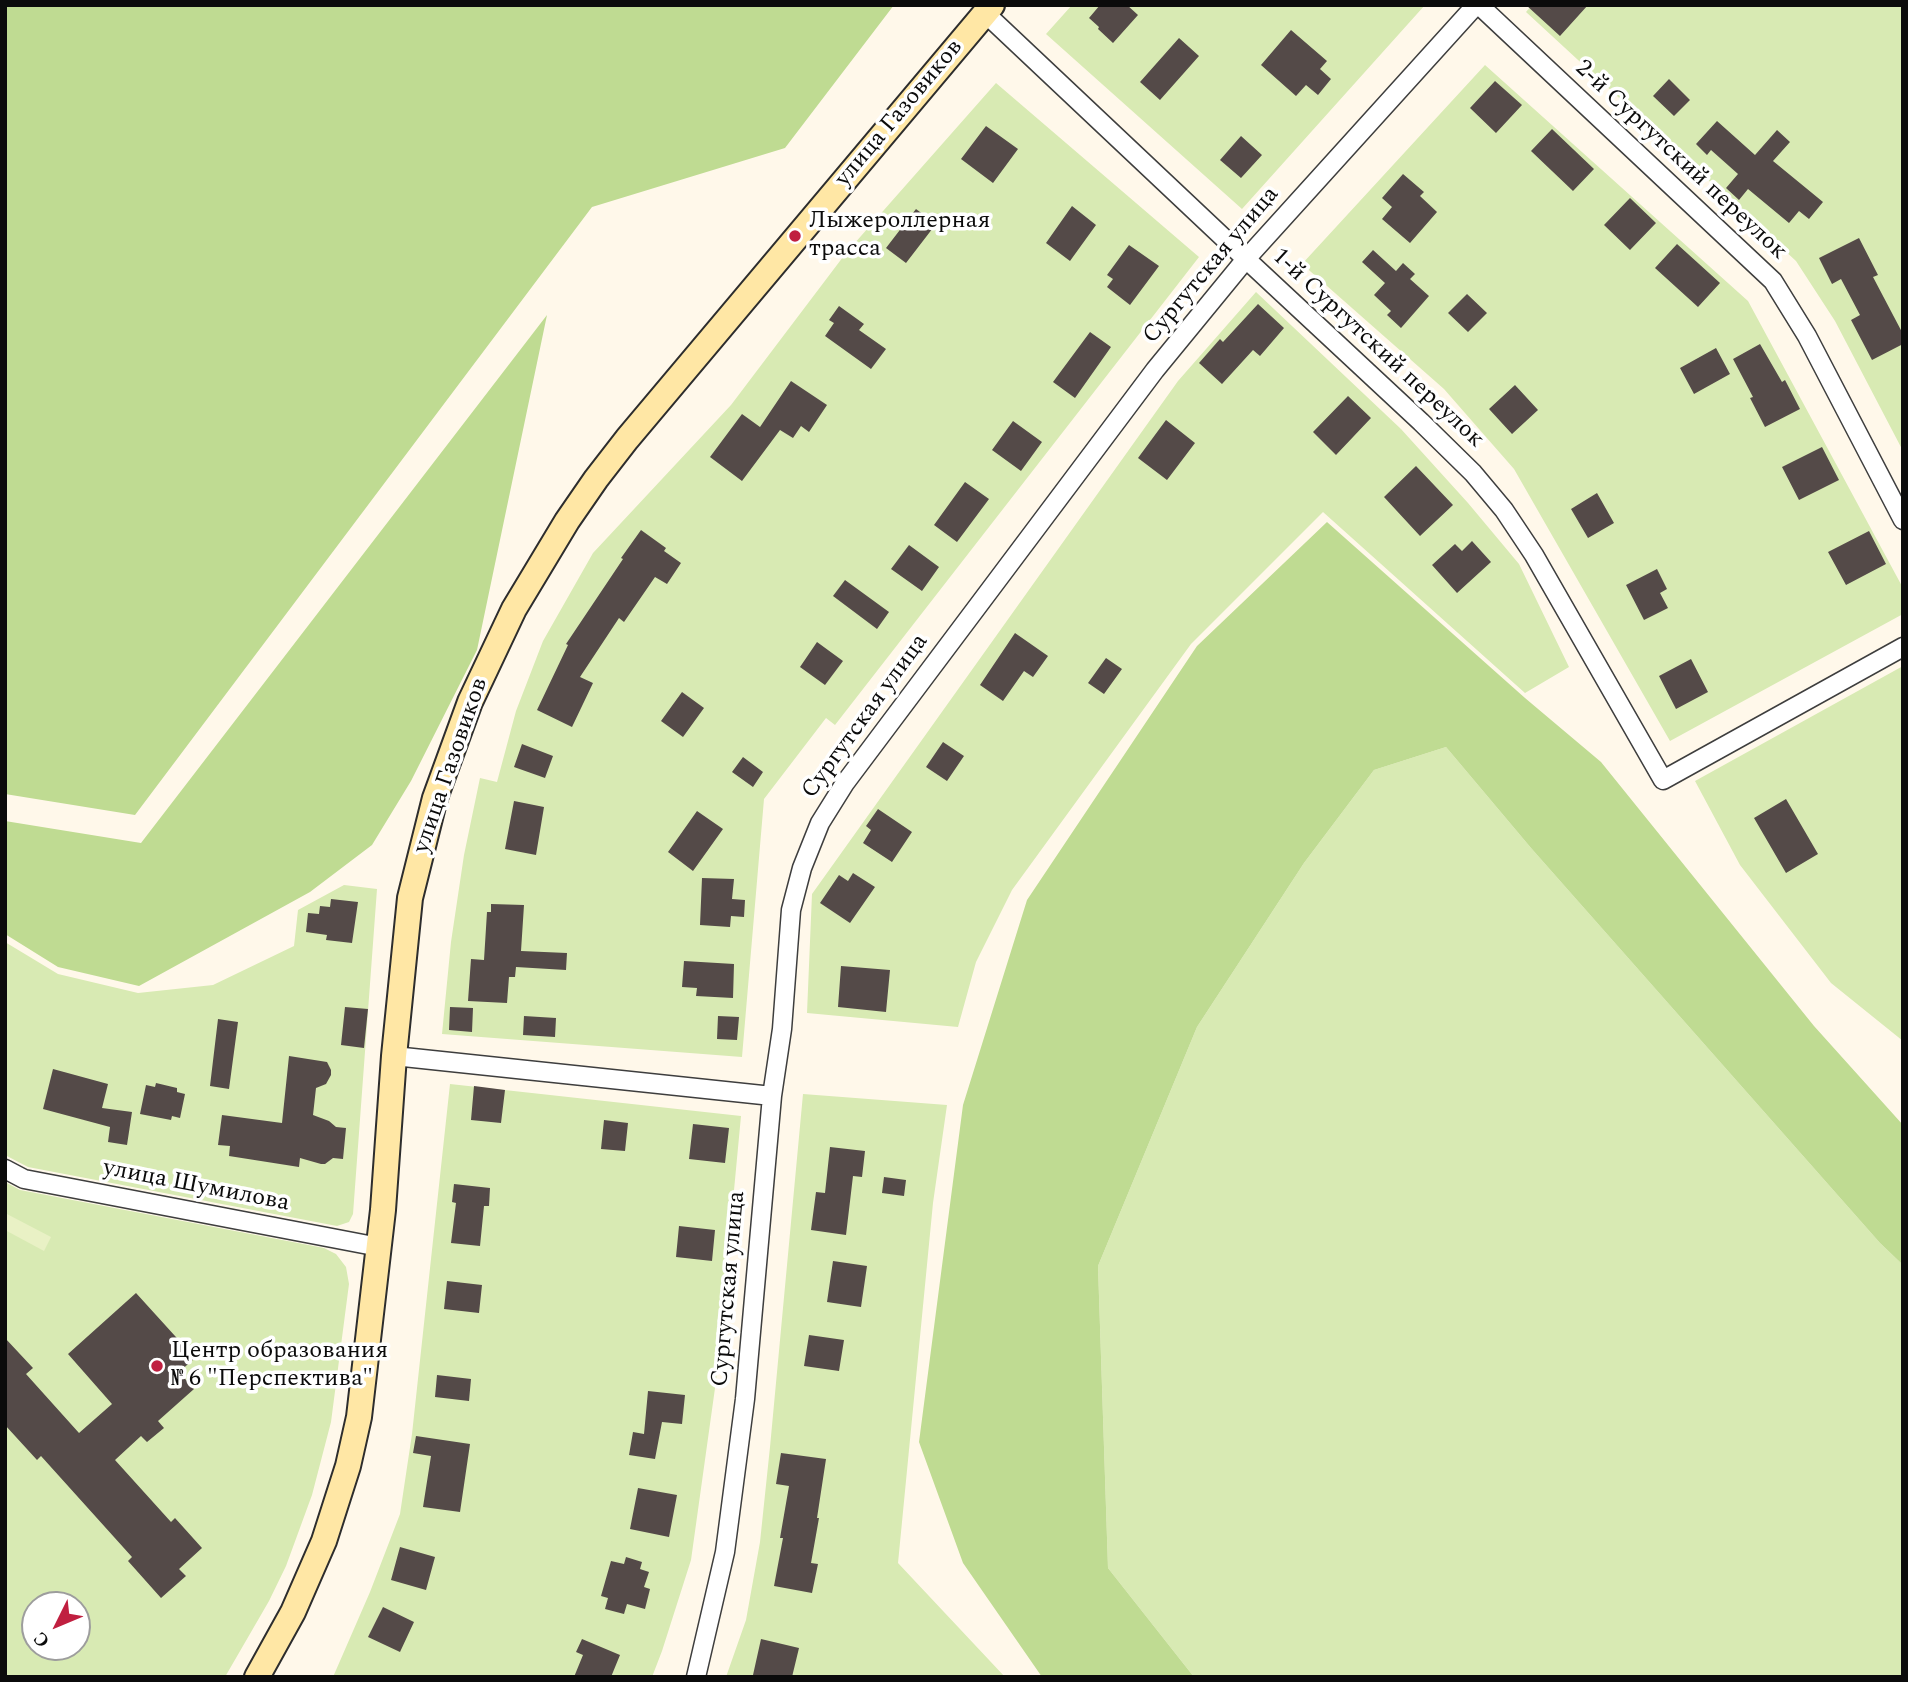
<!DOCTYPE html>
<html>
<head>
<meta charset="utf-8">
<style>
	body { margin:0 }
	#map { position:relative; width:1908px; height:1682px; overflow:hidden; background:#fff8ea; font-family:Spectral,serif }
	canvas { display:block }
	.frame { position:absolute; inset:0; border:7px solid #0b0b0b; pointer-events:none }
	.north { position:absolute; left:21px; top:1591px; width:70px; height:70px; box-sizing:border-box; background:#fff; border:2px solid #9d9d9d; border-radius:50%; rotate:227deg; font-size:19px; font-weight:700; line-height:28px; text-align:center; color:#0b0b0b }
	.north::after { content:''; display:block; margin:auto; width:24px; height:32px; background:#c01f40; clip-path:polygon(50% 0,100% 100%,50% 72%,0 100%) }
</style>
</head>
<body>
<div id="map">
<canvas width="1908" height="1682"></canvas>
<div class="frame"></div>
<div class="north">С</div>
</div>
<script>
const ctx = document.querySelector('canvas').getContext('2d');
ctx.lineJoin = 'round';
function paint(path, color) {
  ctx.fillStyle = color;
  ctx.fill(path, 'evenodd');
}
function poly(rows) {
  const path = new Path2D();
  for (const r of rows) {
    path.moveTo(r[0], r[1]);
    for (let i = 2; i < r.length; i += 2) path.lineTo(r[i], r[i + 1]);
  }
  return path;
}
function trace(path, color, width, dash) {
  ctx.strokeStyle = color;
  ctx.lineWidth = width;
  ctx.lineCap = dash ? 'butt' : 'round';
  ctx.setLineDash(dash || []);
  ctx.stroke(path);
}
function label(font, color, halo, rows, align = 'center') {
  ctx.font = font + ' Spectral,serif';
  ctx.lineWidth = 7;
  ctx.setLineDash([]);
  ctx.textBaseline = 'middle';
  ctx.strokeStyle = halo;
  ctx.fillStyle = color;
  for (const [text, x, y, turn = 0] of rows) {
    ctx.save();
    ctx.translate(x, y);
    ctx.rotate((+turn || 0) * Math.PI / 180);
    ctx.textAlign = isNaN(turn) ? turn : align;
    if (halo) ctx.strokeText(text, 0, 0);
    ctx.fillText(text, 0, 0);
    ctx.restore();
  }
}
const green = poly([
	[1072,5,1425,5,1242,209,1046,34],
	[1532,5,1903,5,1903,451,1835,321,1796,261,1526,12],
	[1485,65,1748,301,1903,588,1903,614,1670,741,1514,469,1444,389,1302,264],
	[996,83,1199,257,835,725,826,718,764,799,742,1057,442,1034,451,942,464,855,480,778,497,782,516,711,543,641,593,553,731,405,846,253],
	[1256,292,1401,429,1468,503,1519,564,1569,667,1525,693,1323,512,1191,644,1012,890,976,962,958,1027,807,1013,812,894,1178,381],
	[1903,666,1903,1041,1831,983,1740,865,1695,781],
	[1446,747,1531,848,1880,1243,1903,1265,1903,1677,1194,1677,1108,1568,1098,1266,1197,1027,1304,863,1374,770],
	[344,885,377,889,353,1214,349,1222,337,1226,28,1167,5,1155,5,942,58,974,138,993,213,985,294,946,298,910],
	[450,1084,741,1116,716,1381,691,1560,662,1651,652,1677,333,1677,370,1592,400,1514,412,1434],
	[803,1094,947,1105,933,1203,898,1563,1005,1677,726,1677,746,1620,760,1542,770,1447],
	[5,1182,20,1190,324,1248,336,1254,346,1267,349,1284,331,1422,312,1495,286,1566,269,1601,225,1677,5,1677],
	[35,1605,77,1605,77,1647,35,1647]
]);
const forest = poly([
	[5,5,894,5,785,148,592,207,135,815,5,794],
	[547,315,477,650,411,781,372,845,310,892,139,986,58,967,5,934,5,821,141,843],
	[1327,522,1525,698,1601,762,1814,1026,1903,1125,1903,1265,1880,1243,1531,848,1446,747,1374,770,1304,863,1197,1027,1098,1266,1108,1568,1194,1677,1042,1677,963,1563,919,1442,963,1105,1027,900,1197,646]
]);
const pitch = poly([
	[5,1213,51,1237,44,1251,5,1230]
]);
const building = poly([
	[1100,5,1127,5,1138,15,1113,43,1098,29,1099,27,1089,18],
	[1526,5,1588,5,1560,36],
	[1291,30,1327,61,1320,69,1331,79,1318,95,1306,85,1296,96,1261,65],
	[1179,38,1199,56,1160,100,1140,82],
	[1669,79,1690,100,1674,116,1653,96],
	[1495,81,1522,105,1496,133,1470,108],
	[1717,121,1755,155,1777,130,1790,142,1773,161,1823,202,1809,219,1799,211,1789,223,1748,189,1739,200,1726,188,1738,174,1711,150,1707,155,1696,144],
	[986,126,1018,149,993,183,961,159],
	[1552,129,1594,169,1573,191,1531,151],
	[1241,136,1262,155,1241,178,1220,160],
	[1403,174,1424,192,1420,196,1437,212,1410,243,1382,219,1392,207,1382,198],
	[1630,198,1656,223,1630,250,1604,225],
	[1072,206,1096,225,1070,261,1046,243],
	[916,209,936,224,906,263,886,248],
	[1859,238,1878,275,1873,277,1903,334,1903,344,1872,360,1851,320,1860,315,1841,279,1832,284,1819,258],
	[1677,244,1720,283,1698,307,1655,268],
	[1129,245,1159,266,1130,305,1107,287,1113,279,1107,275],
	[1373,250,1396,271,1403,263,1415,274,1410,279,1429,296,1401,328,1387,315,1391,311,1374,295,1385,283,1362,262],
	[1467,294,1487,313,1468,332,1448,313],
	[1258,304,1284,328,1260,356,1253,350,1222,384,1199,363,1220,339,1223,342],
	[839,306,864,324,859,330,886,349,871,369,825,336,834,323,829,320],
	[1090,332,1111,347,1075,398,1053,382],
	[1760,344,1782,382,1785,380,1800,409,1765,427,1750,398,1753,397,1733,359],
	[1716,348,1730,374,1694,394,1680,368],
	[791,381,827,405,809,432,801,426,793,438,780,430,742,481,710,457,742,414,760,427],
	[1515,385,1538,410,1512,434,1489,409],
	[1348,396,1371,418,1336,455,1313,432],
	[1166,420,1195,443,1167,480,1138,458],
	[1013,421,1042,442,1021,471,992,450],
	[1822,447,1839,480,1799,500,1782,467],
	[1416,466,1453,505,1420,536,1384,497],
	[965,482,989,499,957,542,934,525],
	[1597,493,1614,523,1588,538,1571,509],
	[641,530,666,548,664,551,681,563,667,584,655,577,624,622,619,618,580,677,593,683,572,727,537,710,568,645,566,644,623,559,621,558],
	[1869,531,1886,564,1846,585,1828,552],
	[1472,541,1491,562,1457,593,1432,565,1455,544,1462,551],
	[909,545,939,567,922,591,891,569],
	[1657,569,1667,589,1660,593,1668,608,1644,620,1626,585],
	[845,580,889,612,877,629,833,596],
	[1015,633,1048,656,1033,677,1024,671,1003,701,980,685],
	[817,642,843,661,825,685,800,667],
	[1106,658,1122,669,1104,694,1088,683],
	[1691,659,1708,692,1676,709,1659,676],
	[682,692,704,708,683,737,661,721],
	[943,742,964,756,947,781,926,767],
	[522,744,553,756,545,778,514,767],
	[743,757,763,772,753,787,732,772],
	[1786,799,1818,854,1786,873,1754,818],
	[514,801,544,807,536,855,505,849],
	[878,809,912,832,892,862,863,843,871,830,866,826],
	[697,811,723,829,693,871,668,852],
	[853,873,875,887,850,923,820,903,839,875,848,881],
	[702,878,734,879,732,899,745,900,744,917,731,916,730,927,700,925],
	[331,899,358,902,352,943,326,940,327,935,306,932,308,913,319,914,320,906,330,907],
	[491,904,524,905,521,951,567,953,566,970,516,967,515,977,509,977,507,1003,468,1001,471,959,484,960,487,912,491,912],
	[684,961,734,964,733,998,696,996,697,988,682,987],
	[841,966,890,970,886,1012,838,1007],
	[345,1007,368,1009,364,1048,341,1045],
	[450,1007,473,1008,472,1032,449,1030],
	[524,1016,556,1018,555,1037,523,1035],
	[718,1016,739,1017,737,1040,717,1039],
	[218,1019,238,1022,229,1089,210,1086],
	[289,1056,327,1062,331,1070,331,1075,326,1084,316,1088,313,1115,329,1121,336,1127,346,1128,343,1159,333,1158,325,1164,321,1164,300,1158,299,1167,229,1156,230,1146,218,1145,222,1115,282,1123],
	[53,1069,108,1084,102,1108,132,1112,127,1145,108,1142,110,1127,43,1109],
	[156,1083,177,1088,177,1092,185,1094,180,1118,172,1116,171,1120,140,1114,146,1085,155,1087],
	[474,1086,505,1090,501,1123,471,1120],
	[604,1120,628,1123,625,1151,601,1149],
	[693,1124,729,1128,725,1163,689,1159],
	[830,1147,865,1151,862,1177,853,1176,846,1235,811,1230,816,1192,825,1193],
	[884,1177,906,1180,904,1196,882,1193],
	[454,1184,490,1188,489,1206,484,1206,480,1246,451,1243,456,1203,452,1202],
	[679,1226,715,1230,712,1261,676,1257],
	[833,1261,867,1266,861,1307,827,1302],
	[447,1281,482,1285,479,1313,444,1309],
	[136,1293,195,1358,179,1372,194,1389,158,1421,164,1428,147,1442,141,1436,115,1460,171,1522,175,1518,202,1548,179,1569,186,1576,161,1598,128,1561,132,1557,41,1456,37,1460,5,1425,5,1338,33,1368,26,1374,79,1433,112,1404,68,1354],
	[809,1335,844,1340,839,1371,804,1366],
	[437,1375,471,1379,469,1401,435,1397],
	[648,1391,685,1395,682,1424,662,1422,655,1459,629,1455,633,1432,644,1434],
	[416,1436,470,1444,460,1512,423,1507,431,1456,413,1453],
	[781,1453,826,1459,817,1518,819,1518,811,1563,818,1564,812,1593,774,1586,783,1538,780,1538,789,1486,776,1484],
	[638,1488,677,1495,669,1537,630,1529],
	[400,1547,435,1557,426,1590,391,1580],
	[626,1557,642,1562,640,1569,649,1572,644,1587,650,1589,645,1609,627,1604,624,1614,605,1609,608,1598,601,1596,611,1561,624,1564],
	[383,1607,414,1622,400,1652,368,1637],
	[582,1639,620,1655,611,1677,574,1677,583,1655,576,1652],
	[761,1639,799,1648,792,1677,761,1677,753,1675]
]);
const street = poly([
	[1479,5,1773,281,1807,336,1903,520],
	[985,13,1246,259,1421,422,1473,473,1504,510,1534,555,1663,780,1903,647],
	[394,1056,772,1096],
	[5,1169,24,1179,379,1247],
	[696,1677,725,1552,745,1399,772,1096,782,1029,791,910,802,868,820,823,845,783,1155,370,1246,259,1476,5]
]);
const secondary = poly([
	[257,1677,293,1612,324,1541,348,1466,359,1417,383,1210,394,1056,410,898,435,798,470,702,514,609,567,521,596,479,627,439,992,5]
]);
const markers = [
	[795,236,7,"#c01f40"],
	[157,1366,7,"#c01f40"]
];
const streetNames = [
	["улица Газовиков",900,114,-50],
	["2-й Сургутский переулок",1680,161,43],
	["Сургутская улица",1212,266,-50],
	["1-й Сургутский переулок",1377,349,43],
	["Сургутская улица",866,717,-54],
	["улица Газовиков",452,766,-71],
	["улица Шумилова",196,1187,11],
	["Сургутская улица",730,1289,-85]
];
const poiNames = [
	["Лыжероллерная",809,222],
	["трасса",809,250],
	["Центр образования",171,1352],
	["№ 6 \"Перспектива\"",171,1380]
];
paint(green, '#d8eab3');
paint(forest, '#bfdb92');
paint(pitch, '#e9f1c5');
paint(building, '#544a48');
trace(street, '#3e3e3e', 21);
trace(secondary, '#2d2d2d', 28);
trace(street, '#fff', 18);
trace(secondary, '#ffe7a5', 24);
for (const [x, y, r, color] of markers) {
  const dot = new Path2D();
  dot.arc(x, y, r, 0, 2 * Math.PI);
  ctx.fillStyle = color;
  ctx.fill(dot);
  trace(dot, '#fff', 2.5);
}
label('24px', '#0b0b0b', '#fff', streetNames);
label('24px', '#0b0b0b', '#fff', poiNames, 'left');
</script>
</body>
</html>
